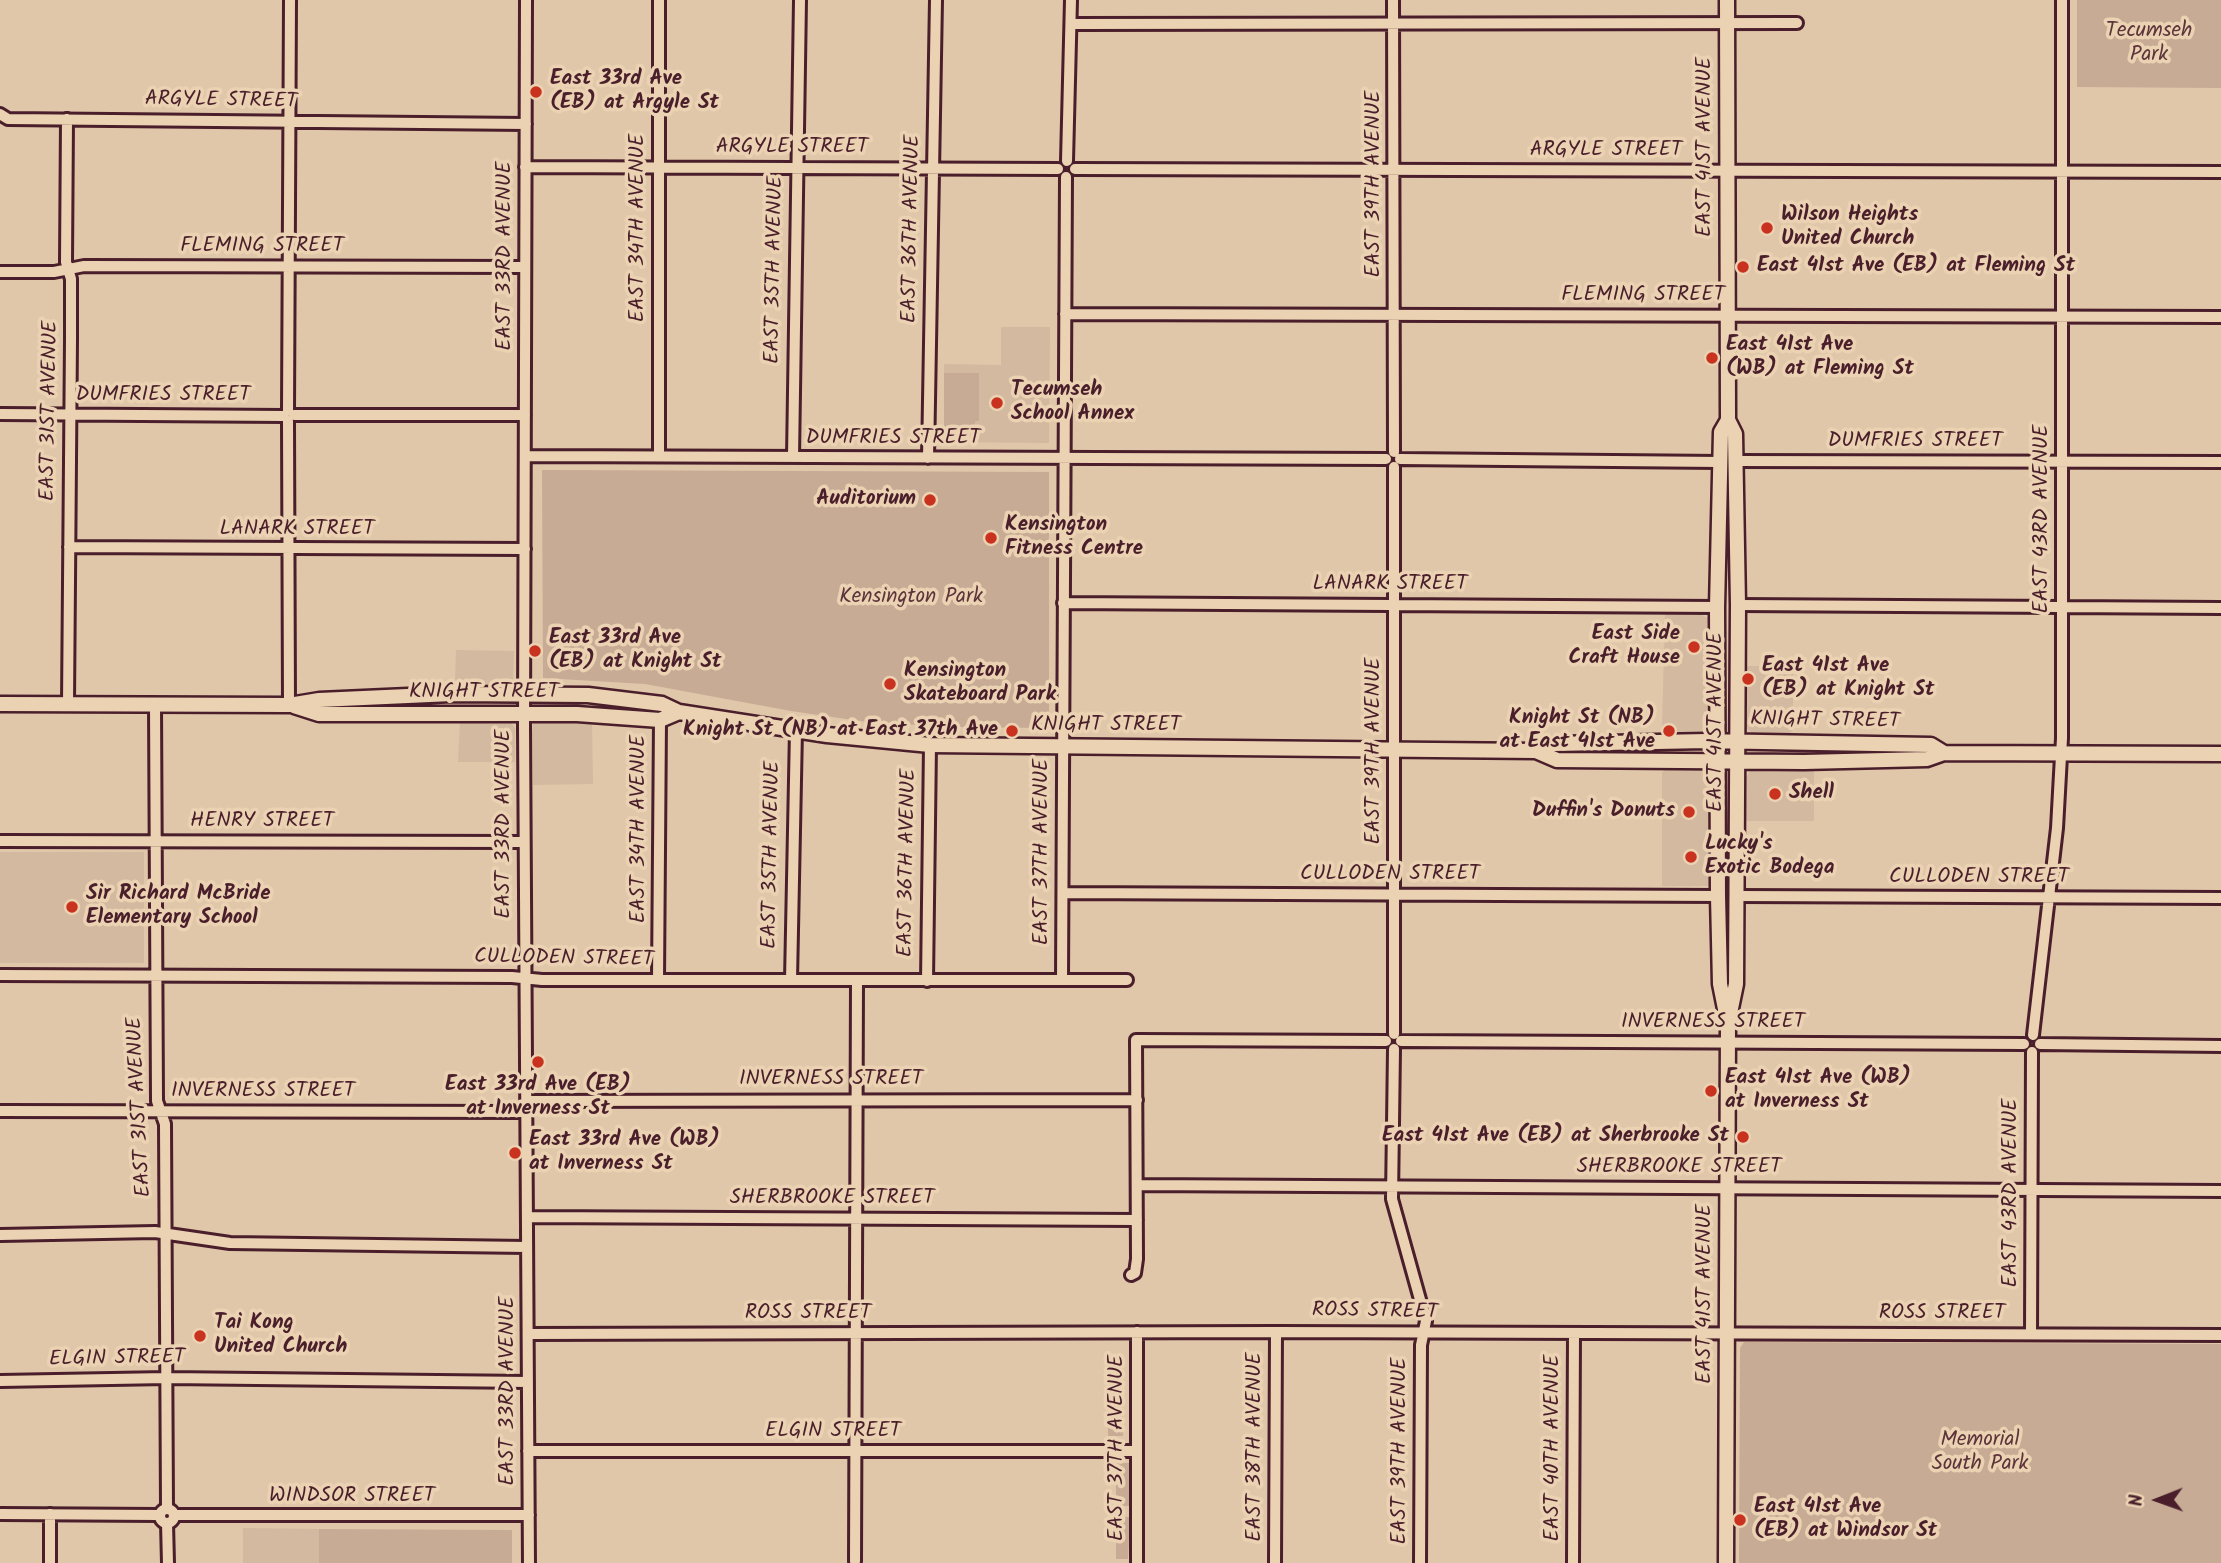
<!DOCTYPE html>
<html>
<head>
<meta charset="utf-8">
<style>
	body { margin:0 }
	#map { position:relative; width:2221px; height:1563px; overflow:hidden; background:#e0c7aa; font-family:Kalam,sans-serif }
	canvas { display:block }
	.north { position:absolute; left:2123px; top:1465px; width:70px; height:70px; -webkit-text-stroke:5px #ead2b2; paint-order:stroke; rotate:269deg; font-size:19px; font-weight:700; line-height:28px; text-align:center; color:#4a1f2b }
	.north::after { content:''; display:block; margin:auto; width:24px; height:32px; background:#4a1f2b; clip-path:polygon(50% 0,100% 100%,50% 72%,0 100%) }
</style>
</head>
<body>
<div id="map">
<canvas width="2221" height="1563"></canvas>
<div class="north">N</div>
</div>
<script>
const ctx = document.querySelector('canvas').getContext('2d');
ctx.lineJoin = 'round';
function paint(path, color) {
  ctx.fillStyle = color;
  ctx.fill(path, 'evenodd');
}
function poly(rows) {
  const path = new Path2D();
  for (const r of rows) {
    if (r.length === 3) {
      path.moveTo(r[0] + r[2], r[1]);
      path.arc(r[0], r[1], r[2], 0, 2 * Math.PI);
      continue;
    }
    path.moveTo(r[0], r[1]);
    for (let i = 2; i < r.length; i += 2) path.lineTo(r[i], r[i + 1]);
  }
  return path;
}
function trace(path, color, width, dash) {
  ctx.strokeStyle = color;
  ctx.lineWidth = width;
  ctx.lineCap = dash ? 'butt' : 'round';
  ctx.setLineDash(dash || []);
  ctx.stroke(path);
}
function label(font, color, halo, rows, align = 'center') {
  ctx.font = font + ' Kalam,sans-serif';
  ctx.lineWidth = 7;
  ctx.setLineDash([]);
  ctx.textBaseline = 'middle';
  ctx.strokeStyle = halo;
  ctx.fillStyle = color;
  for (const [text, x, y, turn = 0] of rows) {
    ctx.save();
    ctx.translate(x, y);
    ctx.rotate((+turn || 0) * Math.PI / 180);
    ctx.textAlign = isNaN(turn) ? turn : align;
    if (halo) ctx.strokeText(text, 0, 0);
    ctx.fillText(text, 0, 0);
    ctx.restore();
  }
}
const built = poly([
	[1001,327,1050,327,1049,443,944,442,944,364,1001,365],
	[1665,614,1702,615,1709,619,1710,724,1703,734,1665,734,1662,729],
	[456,650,514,651,513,683,507,687,458,687,455,682],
	[1745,666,1793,666,1793,730,1789,735,1754,734,1746,728],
	[460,720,510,721,515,728,515,762,458,762],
	[540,720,592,722,593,784,533,785,532,731,533,724],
	[1814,767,1814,821,1745,821,1745,779,1750,771],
	[1665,769,1700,768,1709,776,1711,886,1662,886,1662,773],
	[0,852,144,852,144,963,0,963],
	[243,1528,319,1529,319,1563,243,1563]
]);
const green = poly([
	[2077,0,2221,0,2221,88,2077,87],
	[944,373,979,373,979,421,975,421,975,429,944,429],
	[542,470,1049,472,1049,728,951,727,867,722,791,711,645,684,543,678],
	[1744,1342,2221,1344,2221,1563,1739,1563,1740,1348],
	[1108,1400,1123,1400,1123,1436,1108,1436],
	[1116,1463,1129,1463,1129,1506,1116,1506],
	[1116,1517,1130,1517,1128,1559,1116,1559],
	[319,1529,512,1530,512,1563,319,1563]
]);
const minor = poly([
	[526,0,524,726,529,1563],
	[1393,0,1394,452],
	[1071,24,1797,23],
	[0,114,8,119,526,124],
	[67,119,66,262,71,279,71,339,68,704],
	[1067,161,1071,0],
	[525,167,1058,169],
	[1075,169,2221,172],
	[0,272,54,272,84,266,525,267],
	[1065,314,2221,317],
	[288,411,290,0],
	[0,414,284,416],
	[294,415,525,415],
	[288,421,289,705],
	[659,455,659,0],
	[525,456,1386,459],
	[793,457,800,0],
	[928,458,936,0],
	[1400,459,1720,462],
	[1735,461,2221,462],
	[1394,467,1394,1034],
	[69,547,525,549],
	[1063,603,1717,607],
	[1738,605,2221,608],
	[155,704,157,1101,165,1124,167,1508],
	[0,841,524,842],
	[1063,893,1718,896],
	[1738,896,2221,898],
	[0,975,512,977,542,980,1127,980],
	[658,980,660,720],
	[791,980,796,730],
	[1062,980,1066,177],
	[927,981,930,745],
	[2033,1035,2057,828,2062,738,2062,0],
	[1401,1041,2024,1044],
	[2040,1044,2221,1046],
	[1394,1049,1392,1199,1426,1321,1421,1345,1420,1563],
	[526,1101,1137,1100],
	[0,1111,526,1112],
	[1137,1185,2221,1191],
	[528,1217,1137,1220],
	[0,1235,155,1232,230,1243,527,1247],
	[1131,1275,1135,1273,1137,1259,1136,1040,1386,1041],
	[528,1334,1276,1332,2221,1335],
	[2031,1334,2032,1052],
	[0,1381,167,1378,528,1382],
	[528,1451,1137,1451],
	[167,1516,7],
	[0,1514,159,1515],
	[50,1514,50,1563],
	[174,1515,529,1515],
	[167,1523,168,1563],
	[855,1561,857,981],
	[1137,1563,1137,1332],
	[1275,1563,1276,1332],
	[1573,1563,1574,1334]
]);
const major = poly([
	[1727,0,1728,420,1735,434,1738,605,1736,984,1729,1018],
	[0,704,289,705,319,700,452,694,588,695,662,704,679,712,827,735,930,745,1536,751,1557,760,1804,762,1927,759,1944,753,2221,754],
	[294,706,319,714,577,714,660,720,679,712],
	[1536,751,1554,744,1707,741,1931,745,1944,753],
	[1726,1563,1728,1024,1720,984,1718,896,1717,607,1721,432,1728,420]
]);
const markers = [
	[536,92,7,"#c8321e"],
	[1767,228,7,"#c8321e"],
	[1743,267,7,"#c8321e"],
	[1712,358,7,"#c8321e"],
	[997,403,7,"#c8321e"],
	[930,500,7,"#c8321e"],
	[991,538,7,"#c8321e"],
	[1694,647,7,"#c8321e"],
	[535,651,7,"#c8321e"],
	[1748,679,7,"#c8321e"],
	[890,684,7,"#c8321e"],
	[1012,731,7,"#c8321e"],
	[1669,731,7,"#c8321e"],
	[1775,794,7,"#c8321e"],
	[1689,812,7,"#c8321e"],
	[1691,857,7,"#c8321e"],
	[72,907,7,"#c8321e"],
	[538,1062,7,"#c8321e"],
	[1711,1091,7,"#c8321e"],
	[1743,1137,7,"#c8321e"],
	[515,1153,7,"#c8321e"],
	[200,1336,7,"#c8321e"],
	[1740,1520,7,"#c8321e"]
];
const parkNames = [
	["Tecumseh",2149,32],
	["Park",2149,56],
	["Kensington Park",911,598],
	["Memorial",1980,1441],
	["South Park",1980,1465]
];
const poiNames = [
	["East 33rd Ave",550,80],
	["(EB) at Argyle St",550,104],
	["Wilson Heights",1781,216],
	["United Church",1781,240],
	["East 41st Ave (EB) at Fleming St",1757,267],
	["East 41st Ave",1726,346],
	["(WB) at Fleming St",1726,370],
	["Tecumseh",1011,391],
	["School Annex",1011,415],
	["Auditorium",916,500,"right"],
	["Kensington",1005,526],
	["Fitness Centre",1005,550],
	["East Side",1680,635,"right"],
	["Craft House",1680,659,"right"],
	["East 33rd Ave",549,639],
	["(EB) at Knight St",549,663],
	["East 41st Ave",1762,667],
	["(EB) at Knight St",1762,691],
	["Kensington",904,672],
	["Skateboard Park",904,696],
	["Knight St (NB)",1655,719,"right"],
	["at East 41st Ave",1655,743,"right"],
	["Knight St (NB) at East 37th Ave",998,731,"right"],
	["Shell",1789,794],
	["Duffin's Donuts",1675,812,"right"],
	["Lucky's",1705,845],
	["Exotic Bodega",1705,869],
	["Sir Richard McBride",86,895],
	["Elementary School",86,919],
	["East 41st Ave (WB)",1725,1079],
	["at Inverness St",1725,1103],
	["East 33rd Ave (EB)",538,1086,"center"],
	["at Inverness St",538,1110,"center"],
	["East 41st Ave (EB) at Sherbrooke St",1729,1137,"right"],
	["East 33rd Ave (WB)",529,1141],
	["at Inverness St",529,1165],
	["Tai Kong",214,1324],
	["United Church",214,1348],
	["East 41st Ave",1754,1508],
	["(EB) at Windsor St",1754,1532]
];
const streetNames = [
	["ARGYLE STREET",221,102,1],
	["EAST 41ST AVENUE",1706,147,-90],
	["ARGYLE STREET",792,148],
	["ARGYLE STREET",1606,151],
	["EAST 39TH AVENUE",1375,184,-90],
	["EAST 34TH AVENUE",639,228,-90],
	["EAST 36TH AVENUE",913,229,-89],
	["FLEMING STREET",262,247],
	["EAST 33RD AVENUE",506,256,-90],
	["EAST 35TH AVENUE",776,270,-89],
	["FLEMING STREET",1643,296],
	["DUMFRIES STREET",163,396],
	["EAST 31ST AVENUE",51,411,-89],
	["DUMFRIES STREET",893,439],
	["DUMFRIES STREET",1915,442],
	["EAST 43RD AVENUE",2043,519,-90],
	["LANARK STREET",297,530],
	["LANARK STREET",1390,585],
	["KNIGHT STREET",484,693],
	["EAST 41ST AVENUE",1717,722,-90],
	["KNIGHT STREET",1825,722,1],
	["KNIGHT STREET",1106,726],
	["EAST 39TH AVENUE",1375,751,-90],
	["HENRY STREET",262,822],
	["EAST 33RD AVENUE",505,824,-90],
	["EAST 34TH AVENUE",640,829,-90],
	["EAST 37TH AVENUE",1043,852,-90],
	["EAST 35TH AVENUE",773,855,-89],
	["EAST 36TH AVENUE",909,863,-89],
	["CULLODEN STREET",1390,875],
	["CULLODEN STREET",1979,878],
	["CULLODEN STREET",564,960,1],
	["INVERNESS STREET",1713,1023],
	["INVERNESS STREET",831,1080],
	["INVERNESS STREET",263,1092],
	["EAST 31ST AVENUE",141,1107,-93],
	["SHERBROOKE STREET",1679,1168],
	["EAST 43RD AVENUE",2012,1193,-90],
	["SHERBROOKE STREET",832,1199],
	["EAST 41ST AVENUE",1706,1294,-90],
	["ROSS STREET",1375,1313,1],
	["ROSS STREET",808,1314],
	["ROSS STREET",1942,1314],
	["ELGIN STREET",117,1360,-1],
	["EAST 33RD AVENUE",509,1391,-90],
	["ELGIN STREET",833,1432],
	["EAST 38TH AVENUE",1256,1447,-90],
	["EAST 37TH AVENUE",1118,1448,-90],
	["EAST 40TH AVENUE",1554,1448,-90],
	["EAST 39TH AVENUE",1401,1451,-90],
	["WINDSOR STREET",352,1497]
];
paint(built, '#d3b99f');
paint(green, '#c7ab95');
trace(minor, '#4a1f2b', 16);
trace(major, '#4a1f2b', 19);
trace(minor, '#ead2b2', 10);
trace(major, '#ead2b2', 14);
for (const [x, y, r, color] of markers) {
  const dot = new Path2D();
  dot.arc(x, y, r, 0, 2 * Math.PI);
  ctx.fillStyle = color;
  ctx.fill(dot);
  trace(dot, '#ead2b2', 2.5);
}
label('21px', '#5d343b', '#ead2b2', parkNames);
label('bold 21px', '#4a1f2b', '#ead2b2', poiNames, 'left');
label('21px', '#4a1f2b', '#ead2b2', streetNames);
</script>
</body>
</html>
